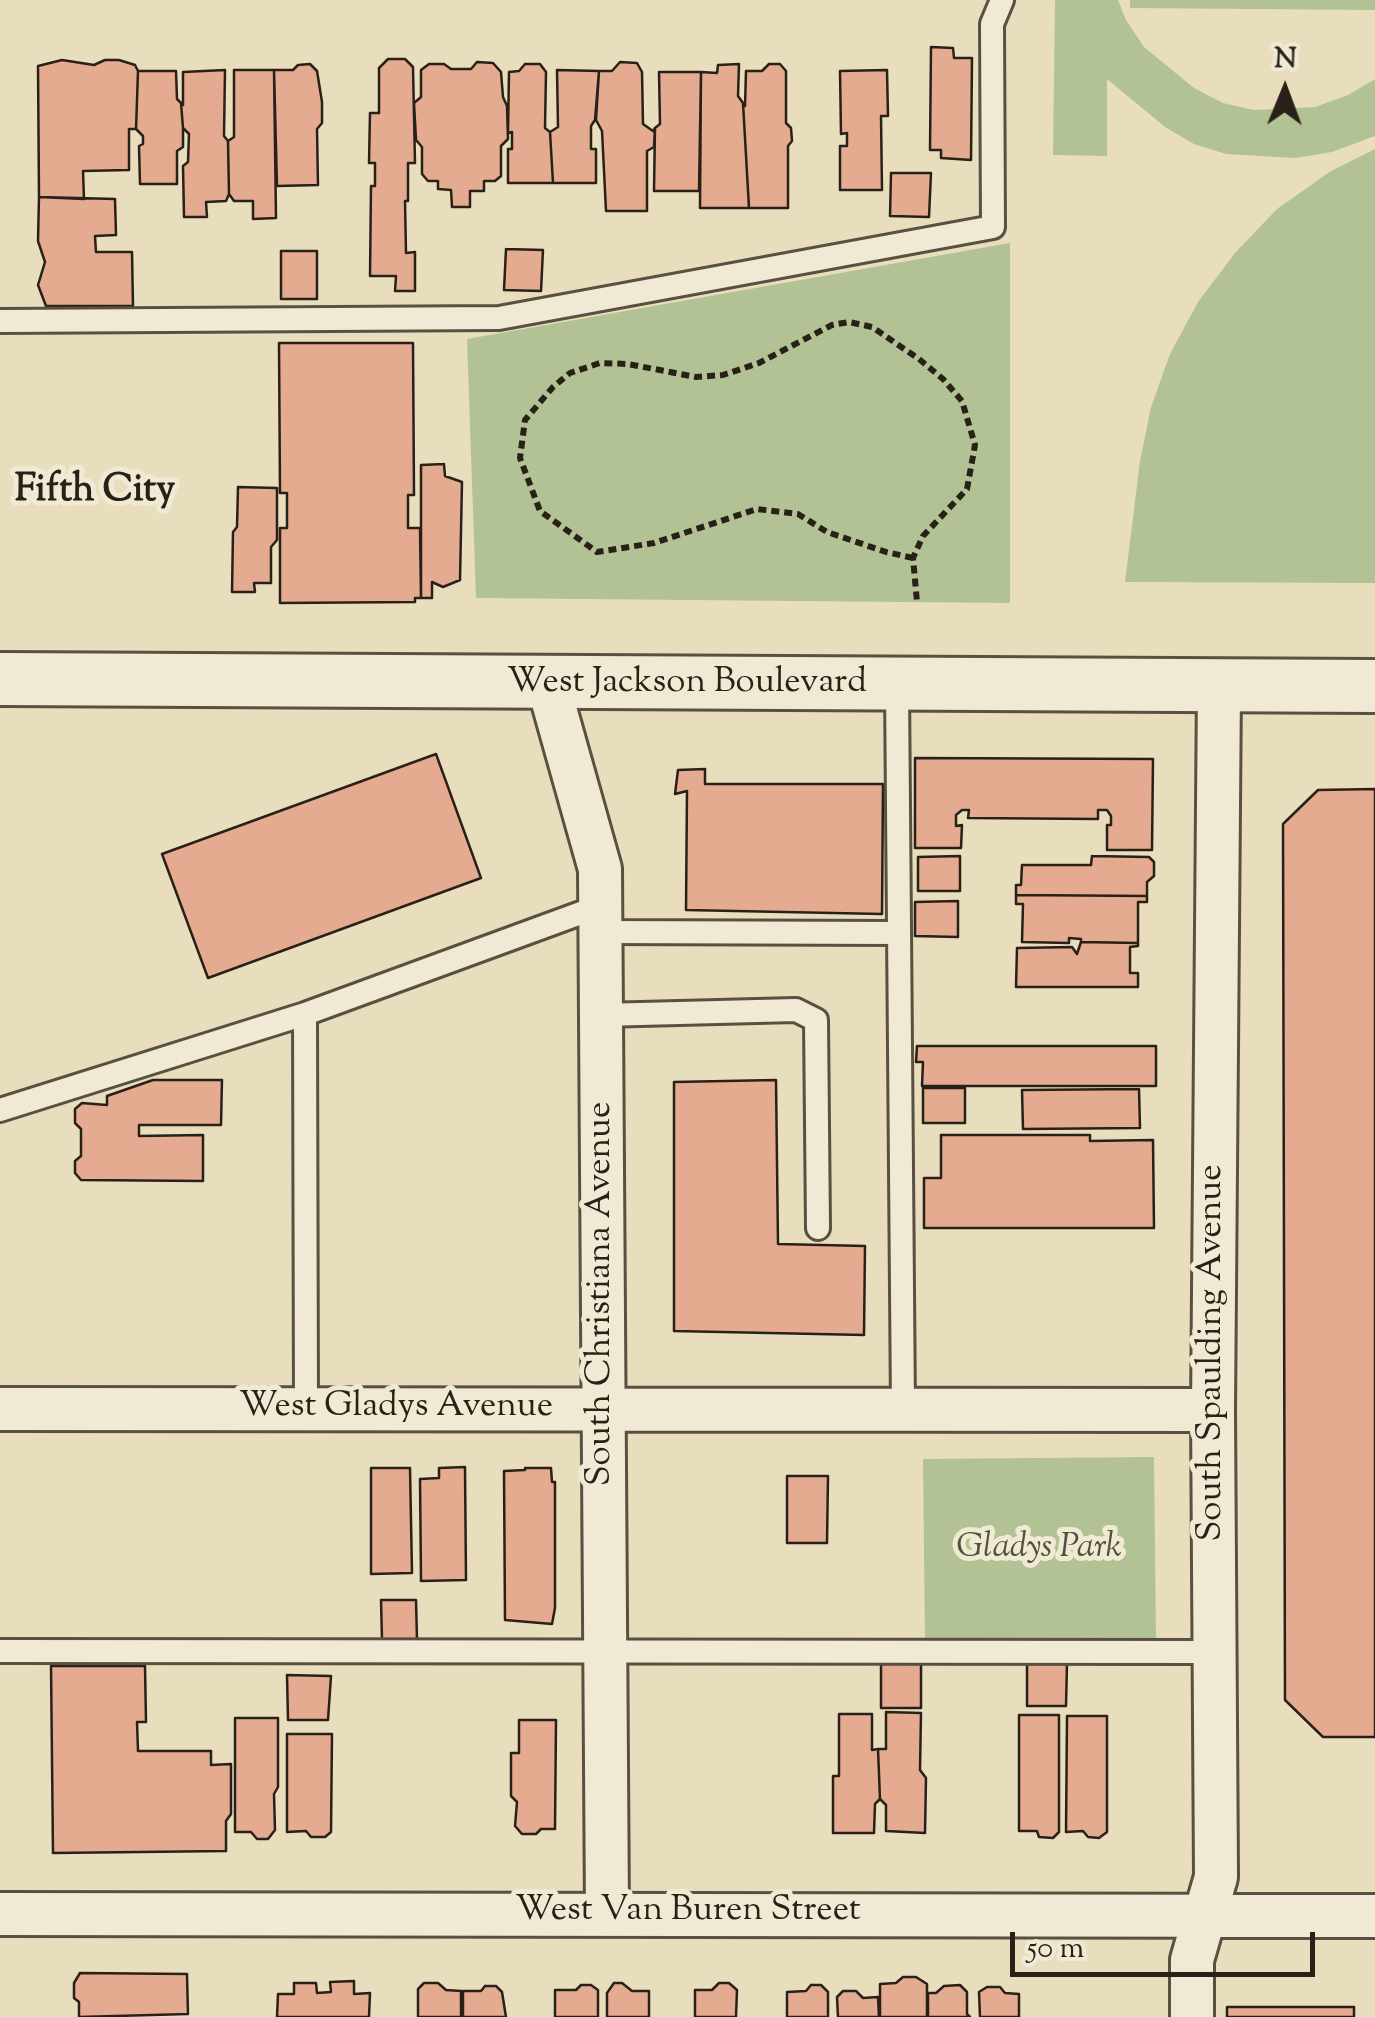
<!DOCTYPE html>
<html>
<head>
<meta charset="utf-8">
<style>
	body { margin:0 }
	#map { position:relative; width:1375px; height:2017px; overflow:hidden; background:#e8debe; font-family:"Sorts Mill Goudy",serif }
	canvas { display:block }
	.north { position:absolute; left:1235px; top:40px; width:100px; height:100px; -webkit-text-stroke:8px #f0ead5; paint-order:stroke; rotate:1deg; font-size:28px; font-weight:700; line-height:40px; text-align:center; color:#292118 }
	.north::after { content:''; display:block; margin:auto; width:35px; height:45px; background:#292118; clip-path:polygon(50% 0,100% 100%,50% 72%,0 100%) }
	.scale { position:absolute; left:1010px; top:1932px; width:305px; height:45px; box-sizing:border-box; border:5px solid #292118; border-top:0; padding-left:12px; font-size:30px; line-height:35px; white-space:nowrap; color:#292118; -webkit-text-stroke:8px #f0ead5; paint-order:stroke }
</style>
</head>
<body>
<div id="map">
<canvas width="1375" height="2017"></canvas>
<div class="north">N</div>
<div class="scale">50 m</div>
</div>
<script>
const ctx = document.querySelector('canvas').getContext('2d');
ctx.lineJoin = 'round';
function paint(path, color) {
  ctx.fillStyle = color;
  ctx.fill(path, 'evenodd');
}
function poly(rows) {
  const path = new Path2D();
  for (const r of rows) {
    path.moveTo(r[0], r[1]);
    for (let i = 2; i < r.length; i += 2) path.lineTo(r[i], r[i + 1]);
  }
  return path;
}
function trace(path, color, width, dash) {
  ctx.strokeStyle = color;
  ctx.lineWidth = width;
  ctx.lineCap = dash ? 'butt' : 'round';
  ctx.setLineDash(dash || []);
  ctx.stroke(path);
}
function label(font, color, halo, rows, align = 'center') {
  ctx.font = font + ' "Sorts Mill Goudy",serif';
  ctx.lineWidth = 10;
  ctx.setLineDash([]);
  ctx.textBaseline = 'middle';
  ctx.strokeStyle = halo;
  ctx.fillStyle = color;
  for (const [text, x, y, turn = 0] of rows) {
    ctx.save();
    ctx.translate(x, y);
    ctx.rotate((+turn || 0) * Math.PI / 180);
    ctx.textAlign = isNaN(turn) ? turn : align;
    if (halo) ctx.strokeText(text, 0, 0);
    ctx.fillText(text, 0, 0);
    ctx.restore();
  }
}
const green = poly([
	[1055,0,1118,0,1126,20,1144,47,1194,88,1223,103,1254,110,1315,107,1348,95,1375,79,1375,136,1332,152,1295,158,1226,154,1194,144,1165,127,1107,79,1107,156,1053,155],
	[1130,0,1375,0,1375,10,1130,8],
	[1375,149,1375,583,1125,582,1140,461,1151,407,1170,354,1198,302,1235,253,1277,209,1331,171],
	[1010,243,1010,603,476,598,467,339],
	[1154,1457,1156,1640,925,1643,923,1459]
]);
const building = poly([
	[931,47,953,48,954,58,972,58,971,160,941,158,941,150,930,150,931,47],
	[388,59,405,59,413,67,415,163,408,163,408,201,405,201,406,253,415,252,415,291,395,291,396,276,370,276,371,186,375,186,375,163,369,163,370,113,379,113,379,68,388,59],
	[62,60,94,65,105,60,119,60,135,65,138,71,136,129,129,129,129,170,83,171,84,199,39,197,38,66,62,60],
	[477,62,493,63,501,72,503,97,507,106,508,139,501,146,501,176,495,181,484,181,484,191,470,191,470,207,452,207,451,190,438,189,438,181,428,181,422,174,422,147,416,140,414,103,421,97,421,70,429,64,444,64,451,69,471,69,477,62],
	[620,62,637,63,642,72,643,124,653,131,655,128,654,147,647,151,647,211,606,211,602,131,596,120,599,71,612,71,620,62],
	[310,64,317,71,322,102,322,123,317,129,318,185,277,186,274,70,293,70,298,65,310,64],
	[525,64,540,64,546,72,545,128,550,132,553,183,508,183,508,149,512,149,512,132,508,133,509,72,519,71,525,64],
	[739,64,738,96,743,103,749,208,700,208,701,72,717,73,718,65,739,64],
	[769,64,780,64,786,71,786,123,791,128,792,141,788,146,788,208,749,208,743,103,745,106,746,71,762,71,769,64],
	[225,70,224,136,228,141,229,194,226,201,206,202,207,217,184,217,183,166,188,162,189,134,183,128,181,103,183,105,183,72,225,70],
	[234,70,274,70,276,218,253,219,253,201,234,201,229,194,228,141,234,137,234,70],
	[557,70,599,71,595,120,591,126,591,149,596,149,596,183,553,183,550,132,558,127,557,70],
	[887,70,888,116,881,116,882,190,840,190,840,146,847,146,847,133,841,134,840,71,887,70],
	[138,71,176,71,177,99,181,103,183,128,183,147,177,151,177,184,140,184,139,146,143,144,143,136,136,129,138,71],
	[659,72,701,72,699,191,654,191,655,128,660,124,659,72],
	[891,173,931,173,929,217,890,216,891,173],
	[39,197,115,199,116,235,95,236,96,252,132,252,133,306,46,306,38,285,45,262,38,241,39,197],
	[506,249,543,250,541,291,504,290,506,249],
	[281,251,317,251,317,299,281,299,281,251],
	[279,343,413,343,414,495,408,495,408,528,420,528,421,598,415,598,415,602,280,603,280,528,287,528,287,493,280,493,279,343],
	[444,464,445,476,462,482,460,580,443,587,432,582,432,598,421,598,421,465,444,464],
	[238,487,277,488,277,540,271,547,271,583,254,583,255,592,232,592,233,532,237,527,238,487],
	[436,754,481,878,208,978,162,854,436,754],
	[915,758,1153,759,1152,850,1107,850,1107,825,1111,825,1111,816,1107,810,1098,810,1098,819,968,818,969,810,962,810,956,815,956,826,962,825,961,848,915,848,915,758],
	[705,769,705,784,883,784,882,914,686,910,687,791,675,794,678,770,705,769],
	[1375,789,1375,1737,1323,1737,1285,1700,1283,824,1318,790,1375,789],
	[960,856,960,891,918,891,918,857,960,856],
	[1092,856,1149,857,1154,862,1154,876,1147,882,1147,896,1016,895,1016,885,1021,885,1022,865,1091,865,1092,856],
	[1016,895,1147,896,1147,902,1138,902,1138,943,1081,942,1081,939,1069,938,1069,943,1022,942,1023,904,1016,904,1016,895],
	[958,901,958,937,915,936,915,902,958,901],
	[1081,942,1138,943,1138,946,1130,947,1130,973,1138,973,1138,987,1016,987,1017,948,1072,947,1077,954,1081,942],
	[917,1046,1156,1046,1156,1086,922,1086,923,1062,916,1062,917,1046],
	[153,1080,222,1080,221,1125,139,1125,139,1136,203,1135,203,1181,81,1180,75,1173,75,1161,81,1156,81,1129,75,1123,75,1109,82,1103,107,1105,107,1096,153,1080],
	[776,1080,778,1244,865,1246,864,1335,674,1331,674,1082,776,1080],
	[923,1088,965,1088,965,1123,923,1123,923,1088],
	[1139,1089,1140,1128,1023,1129,1022,1090,1139,1089],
	[941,1135,1090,1135,1090,1141,1153,1140,1154,1228,924,1228,924,1178,941,1178,941,1135],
	[465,1467,466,1580,421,1581,420,1479,439,1478,439,1468,465,1467],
	[371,1468,410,1468,412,1573,371,1574,371,1468],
	[525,1468,551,1468,552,1482,555,1482,555,1608,552,1624,505,1620,504,1471,525,1470,525,1468],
	[787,1476,828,1476,827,1543,787,1543,787,1476],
	[381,1600,416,1600,417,1640,382,1640,381,1600],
	[1027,1663,1067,1663,1066,1706,1027,1706,1027,1663],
	[881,1664,921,1664,921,1708,881,1708,881,1664],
	[51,1666,145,1666,146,1722,137,1722,138,1751,211,1751,211,1765,231,1764,231,1814,226,1821,226,1851,53,1853,51,1666],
	[287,1675,331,1676,328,1720,288,1720,287,1675],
	[886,1712,921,1713,920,1770,926,1778,925,1833,886,1831,886,1805,880,1799,878,1749,886,1749,886,1712],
	[839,1714,872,1714,872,1750,878,1749,880,1799,875,1804,874,1833,833,1833,833,1776,839,1776,839,1714],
	[1019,1715,1059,1715,1059,1832,1053,1838,1039,1837,1037,1831,1019,1831,1019,1715],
	[1067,1716,1107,1716,1107,1832,1099,1838,1088,1837,1083,1831,1066,1832,1067,1716],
	[235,1718,278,1718,278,1787,274,1794,275,1830,268,1839,257,1839,251,1832,235,1832,235,1718],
	[519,1720,556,1720,555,1829,541,1829,536,1834,522,1834,515,1826,517,1802,511,1796,511,1753,519,1753,519,1720],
	[287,1734,332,1734,331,1832,325,1837,311,1837,306,1831,287,1832,287,1734],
	[80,1973,187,1974,188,2014,79,2017,79,2002,74,1998,74,1983,80,1973],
	[903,1977,916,1977,927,1984,927,2017,880,2017,880,1984,896,1983,903,1977],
	[354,1981,354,1994,370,1993,369,2017,277,2017,278,1994,294,1994,294,1983,316,1983,317,1993,331,1992,330,1982,354,1981],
	[424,1983,438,1983,446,1990,461,1991,461,2017,418,2017,418,1989,424,1983],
	[614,1983,622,1983,632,1991,649,1991,649,2017,607,2017,607,1993,614,1983],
	[719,1983,729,1983,737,1990,736,2017,695,2017,695,1990,712,1990,719,1983],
	[581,1985,591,1985,598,1990,598,2017,555,2017,555,1990,576,1990,581,1985],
	[811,1985,821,1985,828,1992,828,2017,787,2017,787,1992,806,1991,811,1985],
	[960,1985,967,1992,967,2014,970,2017,928,2017,928,1993,936,1993,944,1986,960,1985],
	[485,1986,496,1986,502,1992,506,2017,463,2017,463,1991,481,1991,485,1986],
	[987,1987,1000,1987,1005,1993,1019,1994,1019,2017,980,2017,979,1992,987,1987],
	[843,1991,856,1991,863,1998,878,1997,879,2017,838,2017,837,1997,843,1991],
	[1227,2007,1354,2007,1354,2017,1227,2017,1227,2007]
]);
const path = poly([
	[913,558,886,552,827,532,798,514,757,509,654,543,597,552,540,511,520,458,525,420,553,387,570,373,600,363,628,364,696,377,723,375,759,363,832,325,849,322,872,327,919,359,943,379,962,401,975,445,967,489,923,536,913,558,917,602]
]);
const service = poly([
	[0,321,499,318,993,227,992,24,1002,0],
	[897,686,903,1410],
	[601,932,899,933],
	[305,1014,306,1409],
	[601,1015,796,1010,816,1020,818,1228],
	[0,1110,305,1014,600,906],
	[0,1651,1213,1652]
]);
const minor = poly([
	[548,684,600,869,607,1912],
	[0,1409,1213,1410],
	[0,1914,1375,1916],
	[1192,2017,1192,1960,1216,1877,1213,1410,1219,686]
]);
const tertiary = poly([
	[0,679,1375,686]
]);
const streetNames = [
	["West Jackson Boulevard",687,685],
	["South Christiana Avenue",603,1294,-90],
	["South Spaulding Avenue",1214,1353,-90],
	["West Gladys Avenue",396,1409],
	["West Van Buren Street",688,1913]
];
const parkNames = [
	["Gladys Park",1039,1550]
];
const neighbourhoodNames = [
	["Fifth City",95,494]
];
paint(green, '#b2c294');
paint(building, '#e5ab91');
trace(building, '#292118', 2.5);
trace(service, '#595042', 28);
trace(minor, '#595042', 48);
trace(tertiary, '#595042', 58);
trace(path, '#292118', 6, [8, 5]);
trace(service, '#f0ead5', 22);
trace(minor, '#f0ead5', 42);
trace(tertiary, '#f0ead5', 52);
label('35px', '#292118', '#f0ead5', streetNames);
label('italic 35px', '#52513d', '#f0ead5', parkNames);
label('bold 38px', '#292118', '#f0ead5', neighbourhoodNames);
</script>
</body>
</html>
